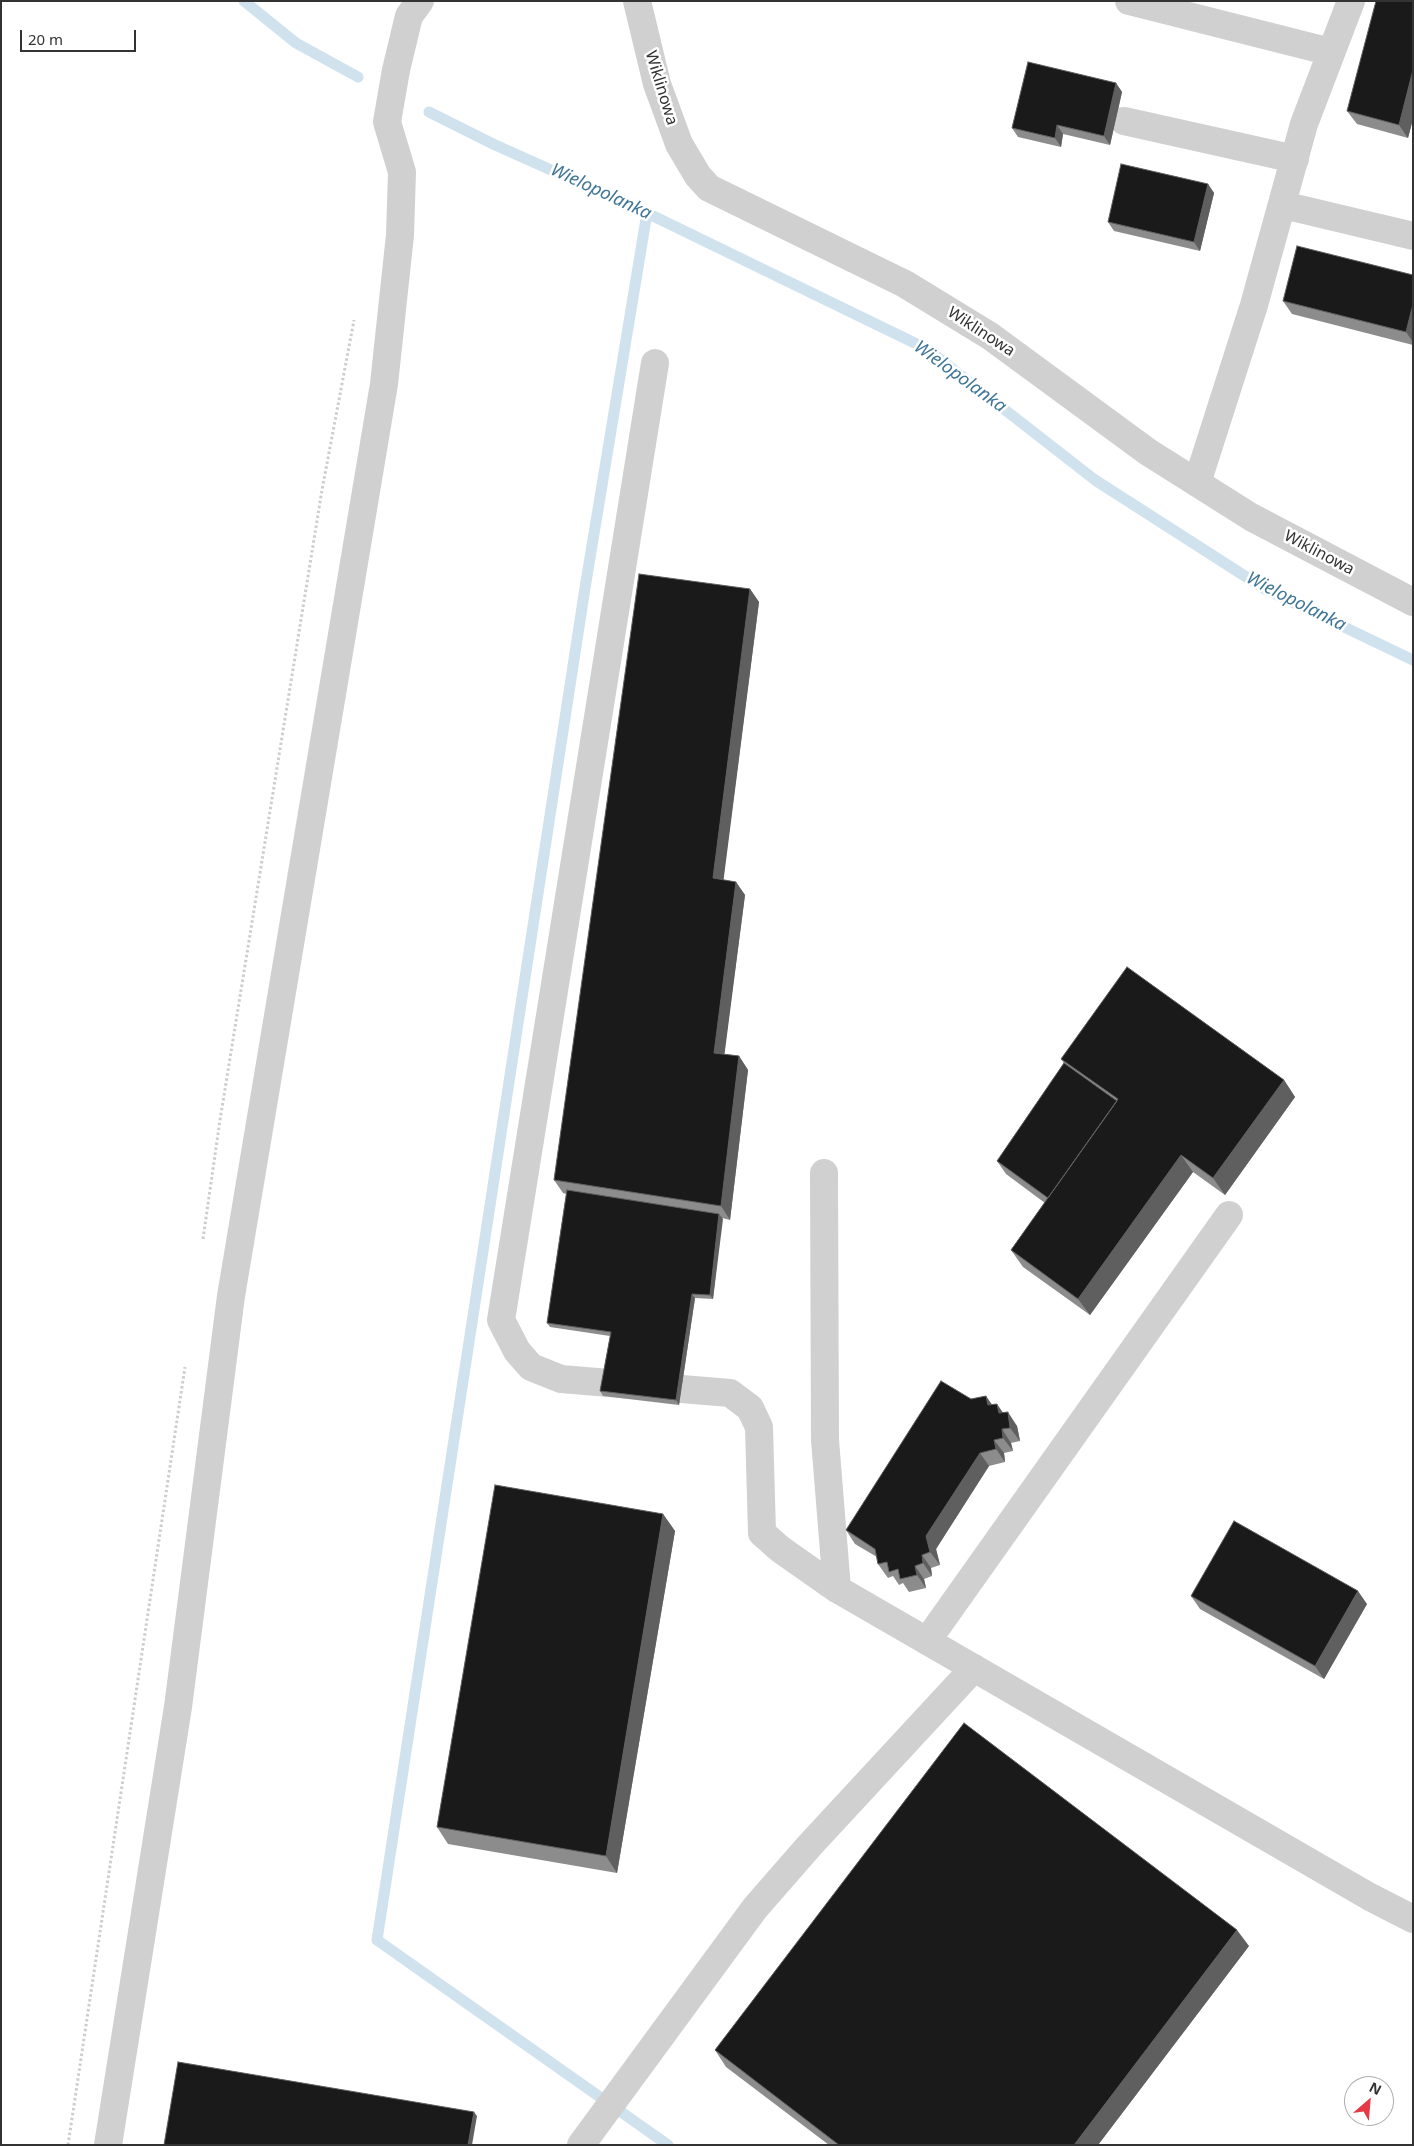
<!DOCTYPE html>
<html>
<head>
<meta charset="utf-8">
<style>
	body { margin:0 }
	#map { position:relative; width:1414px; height:2146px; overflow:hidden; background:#fff; font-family:"Noto Sans",sans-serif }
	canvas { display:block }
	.frame { position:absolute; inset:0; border:2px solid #333; pointer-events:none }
	.north { position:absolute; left:1344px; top:2076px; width:50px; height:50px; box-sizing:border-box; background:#fff; border:1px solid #adadad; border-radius:50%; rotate:27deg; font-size:14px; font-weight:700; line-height:20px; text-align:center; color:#333 }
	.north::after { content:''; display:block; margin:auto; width:18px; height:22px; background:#e63946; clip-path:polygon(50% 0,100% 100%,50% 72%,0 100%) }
	.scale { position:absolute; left:20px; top:30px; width:116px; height:22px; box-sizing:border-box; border:2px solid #333; border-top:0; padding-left:6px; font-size:15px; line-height:18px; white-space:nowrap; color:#333; -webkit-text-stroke:4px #fff; paint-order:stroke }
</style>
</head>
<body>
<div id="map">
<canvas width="1414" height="2146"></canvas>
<div class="frame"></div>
<div class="north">N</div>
<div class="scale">20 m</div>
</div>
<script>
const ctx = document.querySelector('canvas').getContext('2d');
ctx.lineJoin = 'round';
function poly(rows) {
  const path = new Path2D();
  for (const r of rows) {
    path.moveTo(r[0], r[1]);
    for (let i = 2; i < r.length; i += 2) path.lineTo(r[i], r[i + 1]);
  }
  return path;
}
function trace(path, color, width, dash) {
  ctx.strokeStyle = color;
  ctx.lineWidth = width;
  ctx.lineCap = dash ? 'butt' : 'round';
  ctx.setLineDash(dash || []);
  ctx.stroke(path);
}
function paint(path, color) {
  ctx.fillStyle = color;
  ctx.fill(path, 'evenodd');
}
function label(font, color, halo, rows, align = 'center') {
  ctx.font = font + ' "Noto Sans",sans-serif';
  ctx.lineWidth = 5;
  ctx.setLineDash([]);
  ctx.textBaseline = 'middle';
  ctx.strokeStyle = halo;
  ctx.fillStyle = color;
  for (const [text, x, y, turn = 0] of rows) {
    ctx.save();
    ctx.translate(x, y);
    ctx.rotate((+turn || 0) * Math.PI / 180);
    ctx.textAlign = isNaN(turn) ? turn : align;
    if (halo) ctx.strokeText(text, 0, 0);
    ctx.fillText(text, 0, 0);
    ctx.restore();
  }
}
const stream = poly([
	[244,1,296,43,358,77],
	[429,112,493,144,647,213,927,349,1095,480,1265,589,1413,660],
	[647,213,585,588,377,1940,668,2145]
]);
const path = poly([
	[203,1239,220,1120,322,490,354,320],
	[68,2145,185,1367]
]);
const minor = poly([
	[637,1,657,84,679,144,698,176,709,188,905,284,990,336,1148,452,1251,517,1413,602],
	[1129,1,1331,52],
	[1124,121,1295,159],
	[1283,205,1413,236],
	[655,363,501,1320,517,1351,531,1367,561,1379,730,1393,750,1408,759,1427,762,1533,780,1549,837,1589,1370,1897,1413,1919],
	[1197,483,1254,305,1304,124,1351,1],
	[824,1173,825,1440,837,1589],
	[927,1641,1229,1215],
	[108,2145,178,1707,231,1296,384,384,400,235,402,172,387,122,396,70,409,16,420,1],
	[581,2145,755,1908,810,1845,974,1668]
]);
const wall = poly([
	[1413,1,1413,119,1408,138,1357,124,1347,111],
	[1116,83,1122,92,1110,145,1063,134,1061,147,1018,137,1012,128],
	[1208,184,1214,193,1200,251,1114,231,1108,222],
	[1413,275,1413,345,1292,314,1283,301],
	[750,589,759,602,723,880,736,882,745,895,724,1054,739,1056,748,1070,730,1220,722,1218,713,1299,695,1298,679,1405,603,1396,600,1391,610,1336,550,1327,547,1323,566,1194,563,1193,554,1180],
	[1061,1059,1284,1080,1295,1097,1225,1195,1193,1172,1090,1315,1023,1267,1011,1250,1045,1203,1006,1174,997,1161,1064,1063],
	[986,1396,991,1404,1003,1413,1017,1426,1020,1441,1011,1443,1013,1451,1004,1453,1005,1462,989,1466,936,1549,940,1565,931,1568,932,1576,924,1579,926,1588,909,1592,903,1583,899,1585,893,1576,888,1578,878,1564,877,1557,855,1544,846,1530,971,1399],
	[663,1514,675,1531,617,1873,448,1844,437,1827],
	[1191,1596,1367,1604,1324,1679,1200,1609],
	[1249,1946,1098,2145,829,2145,726,2067,715,2050]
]);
const shadedWall = poly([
	[1413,70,1413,119,1408,138,1399,125],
	[1116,83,1122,92,1110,145,1104,136],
	[1057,125,1063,134,1061,147,1055,138],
	[1208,184,1214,193,1200,251,1194,242],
	[1413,304,1413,342,1406,332],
	[750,589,759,602,722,892,713,878],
	[736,882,745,895,723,1066,714,1053],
	[739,1056,748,1070,730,1220,721,1206],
	[1284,1080,1295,1097,1225,1195,1213,1178],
	[1181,1155,1193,1172,1090,1315,1078,1299],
	[719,1214,723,1219,713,1299,710,1295],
	[692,1294,695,1298,679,1405,676,1400],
	[986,1396,995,1409,988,1405],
	[997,1404,1006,1417,999,1413],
	[1008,1412,1017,1426,1020,1441,1010,1428],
	[1002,1429,1011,1443,1013,1451,1003,1438],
	[994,1440,1004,1453,1005,1462,996,1449],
	[980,1453,989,1466,936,1549,940,1565,930,1552,926,1536],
	[663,1514,675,1531,617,1873,606,1856],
	[922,1555,931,1568,932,1576,923,1563],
	[915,1566,924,1579,926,1588,917,1575],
	[1358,1591,1367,1604,1324,1679,1315,1666],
	[1237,1930,1249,1946,1098,2145,1074,2145],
	[474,2112,477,2116,472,2145,468,2145]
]);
const building = poly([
	[1376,1,1413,1,1413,70,1399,125,1347,111,1376,1],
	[1028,62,1116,83,1104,136,1057,125,1055,138,1012,128,1028,62],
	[1121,164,1208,184,1194,242,1108,222,1121,164],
	[1297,246,1413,275,1413,304,1406,332,1283,301,1297,246],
	[639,574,750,589,713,878,736,882,714,1053,739,1056,721,1206,554,1180,639,574],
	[1127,967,1284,1080,1213,1178,1181,1155,1078,1299,1011,1250,1118,1099,1061,1059,1127,967],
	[1064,1063,1117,1101,1048,1198,997,1161,1064,1063],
	[567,1190,719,1214,710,1295,692,1294,676,1400,600,1391,611,1332,547,1323,567,1190],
	[941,1381,971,1399,986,1396,988,1405,997,1404,999,1413,1008,1412,1010,1428,1002,1429,1003,1438,994,1440,996,1449,980,1453,926,1536,930,1552,922,1555,923,1563,915,1566,917,1575,900,1579,898,1569,889,1572,887,1562,878,1564,875,1549,846,1530,941,1381],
	[495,1485,663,1514,606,1856,437,1827,495,1485],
	[1234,1521,1358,1591,1315,1666,1191,1596,1234,1521],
	[964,1723,1237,1930,1074,2145,839,2145,715,2050,964,1723],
	[178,2062,474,2112,468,2145,164,2145,178,2062]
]);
const streetNames = [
	["Wiklinowa",661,88,73],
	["Wiklinowa",981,332,33],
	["Wiklinowa",1319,553,28]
];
const waterNames = [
	["Wielopolanka",601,192,25],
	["Wielopolanka",960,377,36],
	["Wielopolanka",1296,602,27]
];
trace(stream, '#cfe2ee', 11);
trace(path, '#cdcdcd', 3, [2.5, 2.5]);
trace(minor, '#d0d0d0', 28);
paint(wall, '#8c8c8c');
paint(shadedWall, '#5f5f5f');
paint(building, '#1a1a1a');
trace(building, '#5f5f5f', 1);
label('16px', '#333', '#fff', streetNames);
label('italic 18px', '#3f7597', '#fff', waterNames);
</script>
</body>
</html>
